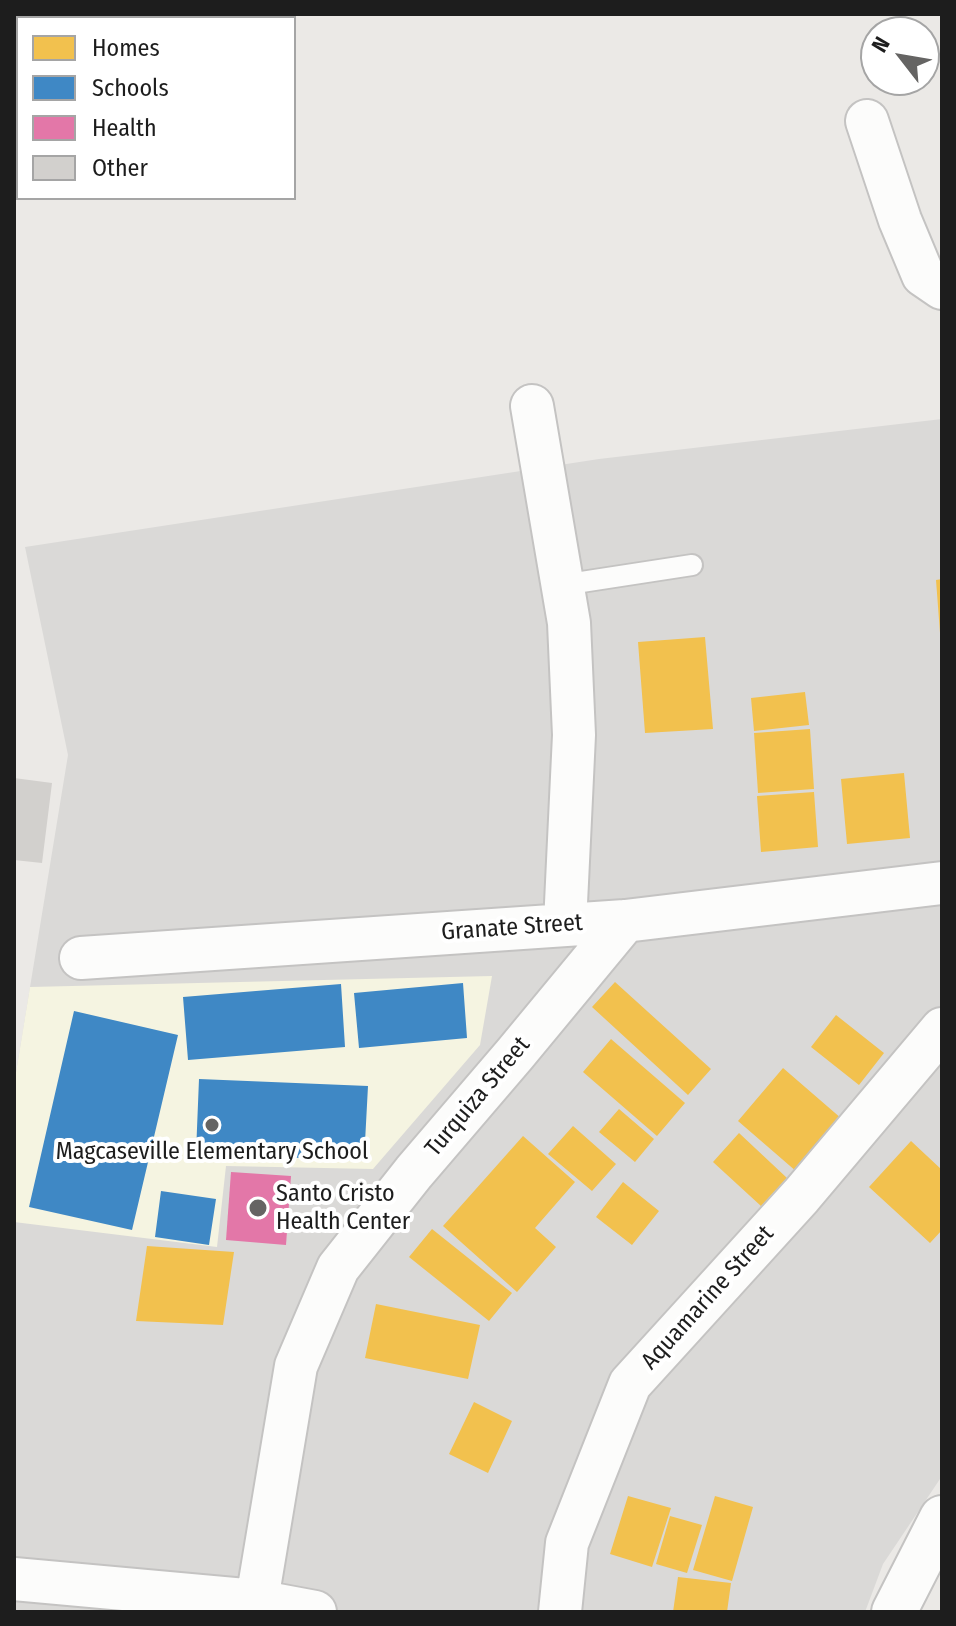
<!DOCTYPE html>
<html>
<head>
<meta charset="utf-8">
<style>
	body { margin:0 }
	#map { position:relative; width:956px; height:1626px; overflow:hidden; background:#ebe9e6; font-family:"Fira Sans Condensed",sans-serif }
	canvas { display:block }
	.frame { position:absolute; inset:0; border:16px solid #1d1d1d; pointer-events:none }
	.legend { position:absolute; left:16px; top:16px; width:280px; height:184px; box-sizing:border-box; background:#fff; border:2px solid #a5a5a5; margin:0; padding:10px 14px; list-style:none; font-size:24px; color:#1d1d1d }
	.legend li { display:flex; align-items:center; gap:16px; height:40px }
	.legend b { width:40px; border:2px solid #a5a5a5 }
	.north { position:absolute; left:860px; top:16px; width:80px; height:80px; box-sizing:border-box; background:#fff; border:2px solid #a5a5a5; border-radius:50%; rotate:301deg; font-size:22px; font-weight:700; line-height:32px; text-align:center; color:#1d1d1d }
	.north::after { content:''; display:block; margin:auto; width:28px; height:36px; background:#656463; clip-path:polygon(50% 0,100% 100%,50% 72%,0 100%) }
</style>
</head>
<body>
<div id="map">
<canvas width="956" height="1626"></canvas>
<div class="frame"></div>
<ul class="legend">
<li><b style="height:22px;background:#f2c14e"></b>Homes</li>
<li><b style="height:22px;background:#3f88c5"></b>Schools</li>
<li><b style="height:22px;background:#e377a8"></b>Health</li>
<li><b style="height:22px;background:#d2d0cd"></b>Other</li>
</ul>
<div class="north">N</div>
</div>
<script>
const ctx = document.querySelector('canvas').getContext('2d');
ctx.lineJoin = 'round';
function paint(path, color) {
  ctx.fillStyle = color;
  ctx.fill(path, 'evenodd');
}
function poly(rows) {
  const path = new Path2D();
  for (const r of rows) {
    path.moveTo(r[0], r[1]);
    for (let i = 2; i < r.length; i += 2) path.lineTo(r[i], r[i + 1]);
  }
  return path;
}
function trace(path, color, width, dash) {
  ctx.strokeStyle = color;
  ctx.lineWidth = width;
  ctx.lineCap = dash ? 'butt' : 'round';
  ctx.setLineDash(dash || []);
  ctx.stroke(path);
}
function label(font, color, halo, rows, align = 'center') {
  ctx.font = font + ' "Fira Sans Condensed",sans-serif';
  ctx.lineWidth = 8;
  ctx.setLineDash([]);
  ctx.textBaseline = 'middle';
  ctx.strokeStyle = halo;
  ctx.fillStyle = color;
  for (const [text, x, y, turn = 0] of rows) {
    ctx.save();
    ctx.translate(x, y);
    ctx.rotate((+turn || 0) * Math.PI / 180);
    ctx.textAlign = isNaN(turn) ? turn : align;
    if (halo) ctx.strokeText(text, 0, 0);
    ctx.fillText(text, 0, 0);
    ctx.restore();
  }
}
const residential = poly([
	[942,419,942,1476,883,1564,865,1612,14,1612,14,1085,68,755,25,547,599,459]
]);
const education = poly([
	[492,976,480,1045,373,1169,226,1166,217,1247,14,1222,14,1085,30,987]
]);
const homes = poly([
	[942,579,942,633,940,633,936,580],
	[705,637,713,729,645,733,638,642],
	[805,692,809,725,754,731,751,698],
	[810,729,814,789,758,793,754,733],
	[904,773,910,838,847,844,841,779],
	[814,792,818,847,761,852,757,796],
	[615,982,711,1069,688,1095,592,1007],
	[836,1015,884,1053,859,1085,811,1047],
	[611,1039,685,1103,657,1136,583,1072],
	[783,1068,842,1119,797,1172,738,1121],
	[619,1109,654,1139,635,1162,599,1132],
	[573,1126,616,1164,592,1191,548,1154],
	[739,1133,787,1178,761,1206,713,1162],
	[523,1136,575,1182,535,1228,556,1247,517,1292,443,1226],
	[911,1141,942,1170,942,1230,930,1243,869,1187],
	[623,1182,659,1211,632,1245,596,1217],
	[432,1229,512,1293,489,1321,409,1257],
	[147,1246,234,1252,223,1325,136,1321],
	[376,1304,480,1325,468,1379,365,1358],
	[474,1402,512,1421,488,1473,449,1454],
	[628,1496,671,1508,652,1567,610,1554],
	[715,1496,753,1507,732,1581,693,1570],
	[670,1516,702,1525,687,1573,656,1564],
	[678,1577,731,1583,727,1612,673,1612]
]);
const schools = poly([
	[463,983,467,1038,359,1048,354,993],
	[341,984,345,1047,188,1060,183,997],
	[74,1011,178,1035,132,1230,29,1207],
	[199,1079,368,1086,364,1161,196,1153],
	[161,1191,216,1199,209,1245,155,1237]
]);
const health = poly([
	[231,1172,291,1176,286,1245,226,1240]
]);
const building = poly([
	[14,778,52,783,42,863,14,860]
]);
const service = poly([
	[562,585,692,565]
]);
const minor = poly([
	[867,121,900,220,923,275,942,288],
	[532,406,569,623,574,735,565,924],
	[81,958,625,921,942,883],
	[14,1579,256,1601,315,1612],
	[255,1612,296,1366,338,1268,414,1172,515,1054,625,921],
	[560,1612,567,1543,630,1384,801,1196,942,1029]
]);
const tertiary = poly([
	[894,1612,942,1518]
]);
const markers = [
	[212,1125,8,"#656463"],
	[258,1208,10,"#656463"]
];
const streetNames = [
	["Granate Street",512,928,-4],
	["Turquiza Street",478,1097,-50],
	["Aquamarine Street",708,1298,-48]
];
const poiNames = [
	["Magcaseville Elementary School",212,1152],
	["Santo Cristo",276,1194,"left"],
	["Health Center",276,1222,"left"]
];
paint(residential, '#dad9d7');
paint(education, '#f5f4e1');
paint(homes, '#f2c14e');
paint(schools, '#3f88c5');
paint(health, '#e377a8');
paint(building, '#d2d0cd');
trace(service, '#c4c3c2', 24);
trace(minor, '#c4c3c2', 46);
trace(tertiary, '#c4c3c2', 48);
trace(service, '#fcfcfb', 20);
trace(minor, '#fcfcfb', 42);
trace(tertiary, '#fcfcfb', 44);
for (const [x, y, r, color] of markers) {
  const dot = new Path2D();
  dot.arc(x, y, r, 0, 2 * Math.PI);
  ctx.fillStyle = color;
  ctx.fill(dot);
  trace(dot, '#fff', 3);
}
label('24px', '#1d1d1d', '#fff', streetNames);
label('24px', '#1d1d1d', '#fff', poiNames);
</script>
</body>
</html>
